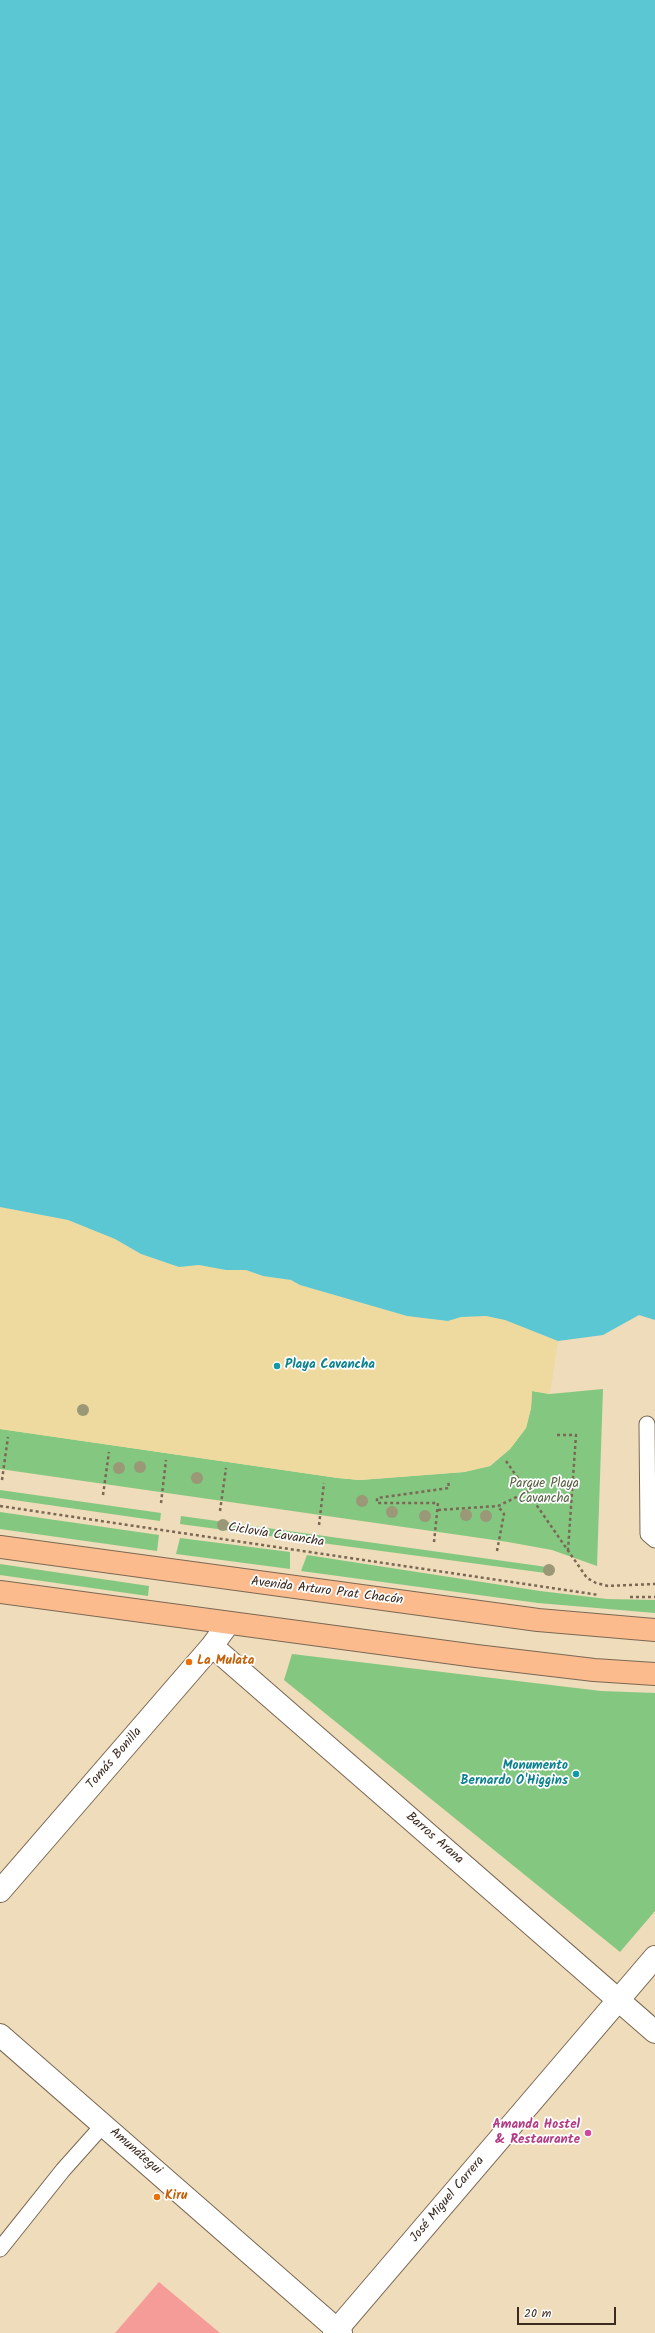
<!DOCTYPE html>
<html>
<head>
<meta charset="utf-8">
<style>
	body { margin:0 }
	#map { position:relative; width:655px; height:2333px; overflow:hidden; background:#eedcba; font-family:Kalam,sans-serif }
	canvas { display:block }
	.scale { position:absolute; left:517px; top:2307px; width:99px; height:18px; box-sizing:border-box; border:2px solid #3b2a1e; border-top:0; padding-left:5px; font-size:12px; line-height:14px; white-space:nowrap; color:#3b2a1e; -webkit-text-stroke:3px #fff; paint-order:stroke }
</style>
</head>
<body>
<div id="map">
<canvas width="655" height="2333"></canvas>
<div class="scale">20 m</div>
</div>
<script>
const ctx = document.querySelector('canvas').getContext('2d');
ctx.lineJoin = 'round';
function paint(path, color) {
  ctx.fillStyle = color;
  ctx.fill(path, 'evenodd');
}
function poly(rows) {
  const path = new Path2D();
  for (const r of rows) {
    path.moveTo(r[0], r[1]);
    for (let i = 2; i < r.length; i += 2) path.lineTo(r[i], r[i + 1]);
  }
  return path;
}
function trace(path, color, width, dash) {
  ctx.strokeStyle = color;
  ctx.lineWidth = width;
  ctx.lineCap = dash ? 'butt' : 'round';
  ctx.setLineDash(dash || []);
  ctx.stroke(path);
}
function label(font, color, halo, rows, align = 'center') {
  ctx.font = font + ' Kalam,sans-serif';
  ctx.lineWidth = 3.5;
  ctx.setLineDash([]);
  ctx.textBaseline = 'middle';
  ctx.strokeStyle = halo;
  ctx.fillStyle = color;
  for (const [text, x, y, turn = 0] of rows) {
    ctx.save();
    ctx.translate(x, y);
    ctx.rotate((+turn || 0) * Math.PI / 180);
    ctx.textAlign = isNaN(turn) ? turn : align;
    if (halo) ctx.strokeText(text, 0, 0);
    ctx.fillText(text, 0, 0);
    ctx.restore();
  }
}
const green = poly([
	[603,1389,597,1566,552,1550,508,1542,0,1469,0,1429,338,1478,360,1480,464,1472,490,1466,510,1449,526,1428,531,1408,532,1391,550,1394],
	[0,1490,161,1513,160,1521,0,1498],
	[0,1512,159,1535,157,1551,0,1529],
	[181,1516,554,1568,553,1574,180,1524],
	[180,1538,290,1552,290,1569,176,1554],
	[307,1555,540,1591,607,1599,655,1600,655,1613,538,1603,301,1571],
	[0,1564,149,1586,148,1596,0,1575],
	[292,1654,601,1691,655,1693,655,1911,620,1952,284,1680]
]);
const sand = poly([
	[0,1207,68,1220,115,1239,141,1254,179,1267,199,1265,226,1270,245,1270,263,1276,291,1280,300,1285,407,1316,448,1321,461,1317,486,1316,505,1320,558,1341,550,1394,532,1391,531,1408,526,1428,510,1449,490,1466,464,1472,360,1480,338,1478,0,1429]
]);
const water = poly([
	[0,0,655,0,655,1320,639,1315,603,1335,558,1341,505,1320,486,1316,461,1317,448,1321,407,1316,300,1285,291,1280,263,1276,246,1270,226,1270,199,1265,179,1267,141,1254,115,1239,68,1220,0,1207]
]);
const building = poly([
	[159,2282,220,2333,115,2333]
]);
const path = poly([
	[557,1435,576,1435,568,1550],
	[506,1461,587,1578,596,1583,608,1586,655,1584],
	[2,1480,8,1437],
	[103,1495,109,1452],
	[161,1503,166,1460],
	[0,1506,599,1595],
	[438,1510,498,1506,527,1492],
	[220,1511,226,1468],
	[319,1525,324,1483],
	[434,1542,438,1503,377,1503,377,1498,449,1488,448,1480],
	[497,1551,504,1514,498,1506],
	[630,1597,655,1597]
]);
const service = poly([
	[647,1424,648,1534,655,1540],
	[0,2249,63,2170,104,2124]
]);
const minor = poly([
	[212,1646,655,2032],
	[0,1891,212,1646,228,1624],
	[334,2333,655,1957]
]);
const tertiary = poly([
	[0,2035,341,2333]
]);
const primary = poly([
	[0,1547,538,1620,655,1630],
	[0,1592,476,1656,594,1670,655,1674]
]);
const trees = [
	[83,1410],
	[140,1467],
	[119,1468],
	[197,1478],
	[362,1501],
	[392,1512],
	[466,1515],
	[425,1516],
	[486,1516],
	[223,1525],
	[549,1570]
];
const markers = [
	[277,1366,4,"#0f9aa8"],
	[189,1662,4,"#e8710a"],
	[576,1774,4,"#0f9aa8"],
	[588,2133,4,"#d1479c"],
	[157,2197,4,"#e8710a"]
];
const cultureNames = [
	["Playa Cavancha",285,1366],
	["Monumento",568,1767,"right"],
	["Bernardo O'Higgins",568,1782,"right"]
];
const parkNames = [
	["Parque Playa",544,1485],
	["Cavancha",544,1500]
];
const streetNames = [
	["Ciclovía Cavancha",276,1536,9],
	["Avenida Arturo Prat Chacón",327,1592,7],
	["Tomás Bonilla",115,1759,-49],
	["Barros Arana",434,1839,41],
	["Amunátegui",135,2152,41],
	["José Miguel Carrera",448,2200,-50]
];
const foodNames = [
	["La Mulata",197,1662],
	["Kiru",165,2197]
];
const hotelNames = [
	["Amanda Hostel",580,2126],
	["& Restaurante",580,2141]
];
paint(green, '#84c780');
paint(sand, '#eeda9e');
paint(water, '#5bc7d2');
paint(building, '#f59c98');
trace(service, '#7a6855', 17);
trace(minor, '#7a6855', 24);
trace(tertiary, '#7a6855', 24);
trace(primary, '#7a6855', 24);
trace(path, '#7a6855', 2.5, [3, 3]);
trace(service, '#fff', 15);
trace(minor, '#fff', 22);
trace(tertiary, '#fff', 22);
trace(primary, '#fbbb8d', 22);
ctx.fillStyle = '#9a9877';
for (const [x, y] of trees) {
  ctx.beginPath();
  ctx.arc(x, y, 6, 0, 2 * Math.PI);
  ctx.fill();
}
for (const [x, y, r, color] of markers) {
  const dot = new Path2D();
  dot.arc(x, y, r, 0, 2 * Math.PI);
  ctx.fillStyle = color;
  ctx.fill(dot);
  trace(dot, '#fff', 1.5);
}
label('bold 13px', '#0d838f', '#fff', cultureNames, 'left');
label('13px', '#556140', '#fff', parkNames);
label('13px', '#3b2a1e', '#fff', streetNames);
label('bold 13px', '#c56008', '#fff', foodNames, 'left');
label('bold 13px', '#b23c85', '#fff', hotelNames, 'right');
</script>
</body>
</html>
